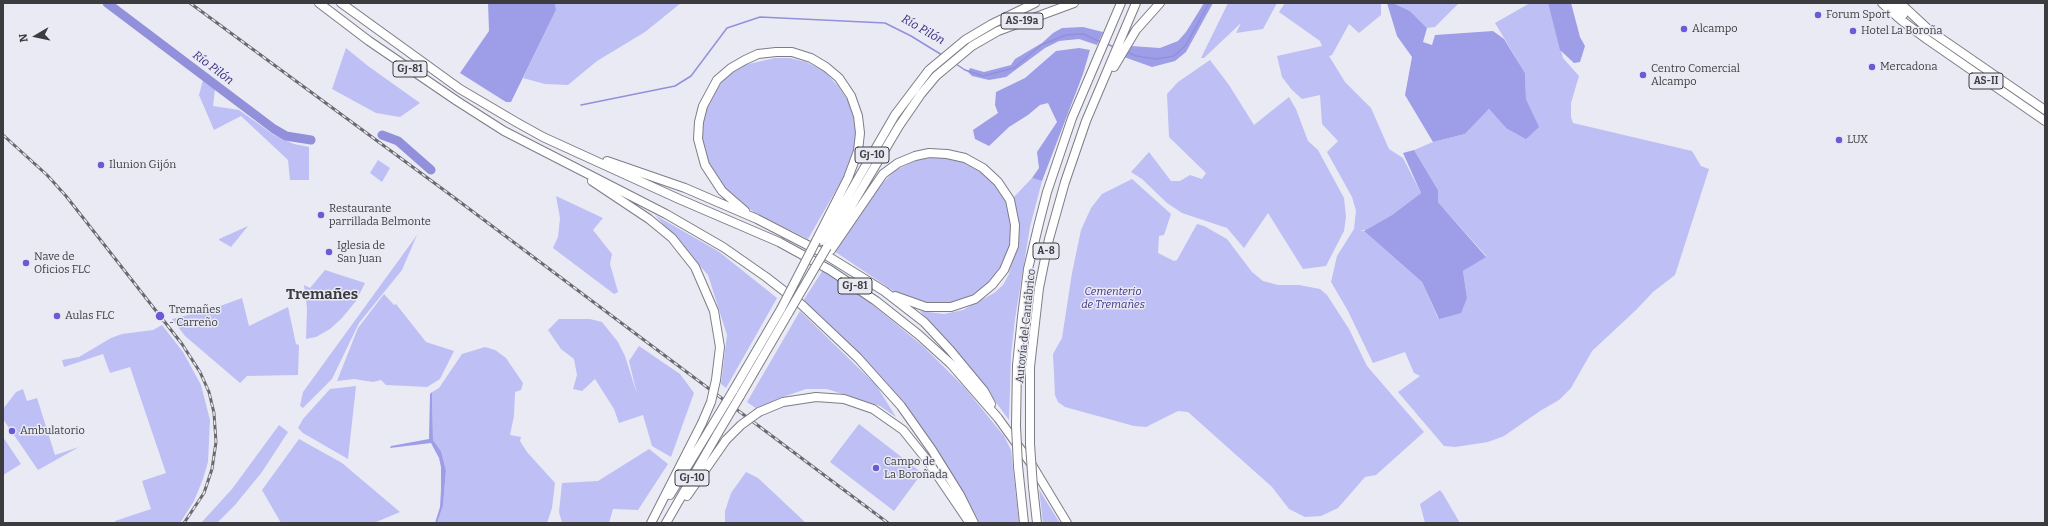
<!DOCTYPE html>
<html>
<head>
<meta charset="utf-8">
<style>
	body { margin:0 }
	#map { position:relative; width:2048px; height:526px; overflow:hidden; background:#eaeaf4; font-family:Bitter,serif }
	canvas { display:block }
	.frame { position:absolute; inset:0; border:4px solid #3c3c40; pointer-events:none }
	.north { position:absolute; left:16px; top:16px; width:40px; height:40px; -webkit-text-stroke:3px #eaeaf4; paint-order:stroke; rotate:261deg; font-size:11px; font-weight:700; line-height:16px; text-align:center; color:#3c3c40 }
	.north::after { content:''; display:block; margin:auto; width:14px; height:18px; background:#3c3c40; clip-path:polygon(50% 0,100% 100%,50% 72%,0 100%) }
</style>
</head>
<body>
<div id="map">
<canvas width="2048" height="526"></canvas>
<div class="frame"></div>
<div class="north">N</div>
</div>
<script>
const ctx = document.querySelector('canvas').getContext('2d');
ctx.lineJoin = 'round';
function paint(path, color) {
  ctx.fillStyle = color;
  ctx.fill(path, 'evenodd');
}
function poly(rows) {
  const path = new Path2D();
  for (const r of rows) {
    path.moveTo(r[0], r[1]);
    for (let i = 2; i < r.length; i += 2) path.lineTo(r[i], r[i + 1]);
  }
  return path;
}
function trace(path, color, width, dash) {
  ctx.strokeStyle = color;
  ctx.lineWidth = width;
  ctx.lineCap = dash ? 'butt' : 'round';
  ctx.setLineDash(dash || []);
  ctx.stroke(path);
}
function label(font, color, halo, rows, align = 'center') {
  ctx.font = font + ' Bitter,serif';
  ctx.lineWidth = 3;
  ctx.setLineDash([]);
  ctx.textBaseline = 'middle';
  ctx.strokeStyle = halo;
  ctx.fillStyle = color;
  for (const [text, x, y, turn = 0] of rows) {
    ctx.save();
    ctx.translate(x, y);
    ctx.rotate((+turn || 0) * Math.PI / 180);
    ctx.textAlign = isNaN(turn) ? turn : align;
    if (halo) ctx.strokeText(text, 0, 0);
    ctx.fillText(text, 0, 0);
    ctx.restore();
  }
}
const green = poly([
	[555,3,681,3,645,32,597,61,568,85,545,84,523,78,556,10],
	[1228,3,1277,3,1263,29,1236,33,1241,23,1204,58,1201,58],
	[1285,3,1381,3,1381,15,1359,33,1349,24,1332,55,1329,56,1345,82,1371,108,1389,149,1403,158,1421,193,1392,215,1366,230,1360,230,1364,231,1422,282,1438,318,1467,298,1463,271,1486,256,1438,202,1438,190,1414,150,1433,142,1465,134,1489,109,1506,128,1538,127,1526,99,1525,73,1495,23,1530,3,1548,3,1563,58,1579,76,1571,103,1571,117,1573,123,1692,151,1701,166,1709,169,1675,275,1653,292,1636,310,1592,351,1571,388,1559,400,1540,411,1504,436,1488,442,1455,447,1444,446,1398,392,1420,376,1414,373,1405,352,1373,363,1348,311,1331,282,1337,256,1354,229,1356,211,1352,197,1327,152,1338,141,1322,124,1320,95,1302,99,1292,90,1282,77,1277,56,1322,46,1320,41,1279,12],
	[1393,3,1459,3,1435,27,1427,28,1410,11],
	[346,48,368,66,420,103,400,117,376,113,332,89],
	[775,58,790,58,806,62,824,71,838,86,848,101,855,123,855,143,851,164,808,239,755,213,732,196,716,178,703,150,701,130,704,110,714,90,728,76,744,65],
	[1210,60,1229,85,1254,125,1289,97,1296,109,1308,141,1318,150,1344,198,1346,217,1344,231,1326,266,1303,269,1268,213,1244,248,1227,228,1182,213,1167,203,1142,179,1131,172,1149,152,1171,181,1180,181,1190,175,1202,179,1206,173,1169,137,1167,94,1178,82],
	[203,80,215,89,213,106,239,110,274,135,294,144,309,147,309,180,290,180,288,160,241,116,214,130,199,95],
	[936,157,958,159,977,167,992,180,1004,198,1009,213,1011,231,1009,249,1002,267,990,282,973,295,953,303,927,303,898,294,834,251,881,185,894,171,917,160],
	[378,160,390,168,382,182,370,173],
	[1032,178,1042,181,1030,227,1015,319,1011,355,1009,420,966,362,920,311,944,314,963,310,994,293,1003,285,1009,274,1018,237,1019,223,1013,198],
	[1132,179,1171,214,1164,235,1159,236,1158,253,1174,261,1177,260,1197,224,1204,226,1227,239,1252,272,1263,281,1278,285,1299,285,1320,289,1327,295,1349,329,1367,366,1424,432,1376,475,1365,477,1338,508,1321,516,1305,517,1289,509,1272,487,1188,412,1178,411,1146,427,1134,426,1065,407,1058,402,1055,395,1053,354,1062,338,1072,273,1081,230,1091,208,1102,194],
	[556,196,603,218,593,230,612,254,610,264,618,292,614,294,553,248,558,237,560,218],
	[655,215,718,251,777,298,726,388,721,384,727,335,708,275],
	[248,226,231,247,219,240,219,239],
	[417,235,402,270,359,323,332,379,303,408,300,406,303,392],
	[325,270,365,283,356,301,342,318,330,329,316,337,306,339,307,308,304,285,310,288],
	[823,270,868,301,924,347,965,388,1004,436,1011,450,1019,523,980,523,959,485,924,431,888,385,820,315,803,301],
	[384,294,394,305,396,304,426,342,454,351,440,379,427,387,386,385,381,380,373,382,354,379,337,381,358,328],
	[242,298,249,326,288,307,296,344,299,345,298,375,247,376,240,383,185,336,172,319,212,309],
	[800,311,876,385,896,417,880,406,827,389,806,389,780,398,757,409,747,402],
	[559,319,590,319,602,322,618,342,625,356,637,394,629,361,639,346,680,374,694,393,671,457,652,446,643,415,619,423,614,409,595,379,582,391,573,389,577,375,574,359,561,349,548,330],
	[162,325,183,352,201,385,210,420,208,462,203,479,194,501,180,523,115,523,115,521,151,509,142,481,166,473,130,367,110,373,103,354,64,367,62,360,79,357,111,338,122,334,153,330],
	[485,347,495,350,506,358,523,383,521,390,515,392,514,416,510,435,521,437,520,441,527,452,555,483,552,508,547,523,437,523,443,506,446,470,441,451,433,440,432,392,439,388,462,354],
	[356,386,348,459,303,433,298,428,303,419,330,389],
	[23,389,27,401,37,398,55,455,79,447,38,470,3,419,3,409,16,392],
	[859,424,922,473,894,511,830,462],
	[279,425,288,432,262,472,235,505,217,523,201,523,232,489],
	[3,437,21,464,3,475],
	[299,439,342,463,400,512,374,523,281,523,262,490],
	[649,449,668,464,638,510,613,509,609,523,562,523,559,512,562,483,598,481],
	[746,472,758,478,806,523,725,523,725,511,731,493],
	[1039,489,1046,501,1060,523,1043,523],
	[1440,490,1443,494,1460,523,1425,523,1420,504]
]);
const forest = poly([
	[488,3,555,3,556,10,511,102,506,102,460,73,489,31],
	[1204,3,1213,3,1186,52,1175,61,1152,67,1124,57,1131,46,1160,48,1178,41,1186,32],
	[1387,3,1393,3,1410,11,1427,28,1423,42,1432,45,1435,35,1493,31,1504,39,1525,73,1526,99,1539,127,1526,139,1506,128,1489,109,1465,134,1433,142,1405,95,1412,57,1397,36],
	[1548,3,1571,3,1580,37,1585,46,1580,62,1574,63,1560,50],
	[1083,27,1103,32,1097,45,1079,39,1059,41,1045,48,1006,77,989,80,972,76,968,72,970,68,984,72,1011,65,1015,59,1042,43,1053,33,1062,28],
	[1079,48,1090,50,1083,74,1042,181,1032,178,1039,168,1037,152,1057,122,1048,103,1040,105,1028,115,1009,127,989,146,975,139,973,130,998,113,995,105,996,92,1025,78,1056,51],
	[1414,150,1438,190,1438,202,1486,257,1463,271,1467,298,1461,313,1439,319,1422,282,1364,231,1392,215,1421,193,1403,153],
	[432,392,433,440,441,451,446,470,443,506,437,523,435,523,440,507,441,490,441,467,439,458,431,443,390,448,391,446,429,439,430,394]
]);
const stream = poly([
	[1107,44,1114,47],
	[1127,52,1136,56,1156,59,1174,56,1186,45,1209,3],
	[956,64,965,70,983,76,1014,68,1041,45,1066,35,1083,34,1101,42],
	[581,105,675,86,691,76,727,28,760,17,885,23,911,36,942,55]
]);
const river = poly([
	[107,3,274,129,286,136,311,140],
	[382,135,398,141,431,170]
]);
const highway = poly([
	[319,3,369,41,457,101,504,131,666,214,723,247,766,277,802,305,858,358,901,406,932,450,960,495,974,523],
	[341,3,460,89,516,122,543,137,679,199,779,242,830,270,876,301,919,335,951,364,998,418,1032,465,1067,523],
	[1882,3,1901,20,1928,40,2045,121],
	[1891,3,1903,15],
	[1900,3,1929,30,2045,110],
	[1114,67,1136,30,1160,3],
	[607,161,685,188,757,219,821,252,884,291,924,322,950,350,984,391,991,404],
	[592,181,649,219,672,238,695,267,714,311,720,347,716,380],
	[745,211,722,191,705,165,698,139,699,122,703,106,717,80,731,68,745,60,758,54,776,52,792,52,811,58,826,67,839,78,851,96,858,116,860,133,858,151,848,178,816,241],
	[822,241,895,115,929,70,965,40,992,24,1035,3],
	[830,242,899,126,921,94,936,76,972,46,998,31,1074,3],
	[831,250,883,174,898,163,915,156,929,153,947,154,965,158,983,168,998,182,1010,200,1015,225,1014,246,1004,270,992,285,975,299,951,307,926,307,895,296],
	[733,391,781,309],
	[740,396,789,312],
	[759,412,783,402,816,397,844,399,873,409,903,430,927,460,969,522],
	[1016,426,1017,365,1022,317,1028,269,1039,223,1047,192,1072,118,1121,3],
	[1030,444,1030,367,1039,288,1049,239,1065,182,1086,121,1136,3],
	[1018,466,1024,523],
	[1033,487,1037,523],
	[670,495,710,429],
	[687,496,726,440],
	[651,523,702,423],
	[666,523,718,433]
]);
const rail = poly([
	[190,3,452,196,888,523],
	[3,135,47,175,66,196,182,344,200,372,209,392,214,413,216,442,212,469,204,493,184,523]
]);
const highwayBridge = poly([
	[781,309,816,241],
	[789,312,827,247],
	[702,423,711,402,716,380],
	[1016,426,1018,466],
	[710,429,733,391],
	[718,433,740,396],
	[726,440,741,425,759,412],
	[1030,444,1033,487]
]);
const markers = [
	[1818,15,4,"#695bd5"],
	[1684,29,4,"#695bd5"],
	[1853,31,4,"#695bd5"],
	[1872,67,4,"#695bd5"],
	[1643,75,4,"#695bd5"],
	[1839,140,4,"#695bd5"],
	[101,165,4,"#695bd5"],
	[321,215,4,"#695bd5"],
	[329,252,4,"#695bd5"],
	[26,263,4,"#695bd5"],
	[57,316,4,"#695bd5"],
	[160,316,5,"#695bd5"],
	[12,431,4,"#695bd5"],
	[876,468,4,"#695bd5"]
];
const shields = [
	[1022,21,42],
	[410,69,34],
	[1986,81,34],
	[872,155,34],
	[1046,251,26],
	[855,286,34],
	[692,478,34]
];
const shieldNames = [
	["AS-19a",1022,21],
	["GJ-81",410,69],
	["AS-II",1986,81],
	["GJ-10",872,155],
	["A-8",1046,251],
	["GJ-81",855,286],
	["GJ-10",692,478]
];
const poiNames = [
	["Forum Sport",1826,15],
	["Alcampo",1692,29],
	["Hotel La Boroña",1861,31],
	["Mercadona",1880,67],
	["Centro Comercial",1651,69],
	["Alcampo",1651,82],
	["LUX",1847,140],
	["Ilunion Gijón",109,165],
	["Restaurante",329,209],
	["parrillada Belmonte",329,222],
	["Iglesia de",337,246],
	["San Juan",337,259],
	["Nave de",34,257],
	["Oficios FLC",34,270],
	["Tremañes",169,310],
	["- Carreño",169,323],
	["Aulas FLC",65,316],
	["Ambulatorio",20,431],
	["Campo de",884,462],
	["La Boroñada",884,475]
];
const parkNames = [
	["Cementerio",1113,292],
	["de Tremañes",1113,305]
];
const streetNames = [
	["Autovía del Cantábrico",1026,326,-84]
];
const waterNames = [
	["Río Pilón",923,30,30],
	["Río Pilón",213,68,37]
];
const districtNames = [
	["Tremañes",322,295]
];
paint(green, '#bebff4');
paint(forest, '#9e9de7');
trace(stream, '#9290da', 1.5);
trace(river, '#9290da', 9);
trace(highway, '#7d7d86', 10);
trace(highway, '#fff', 8);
trace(rail, '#69696e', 3);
trace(rail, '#eaeaf4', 1.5, [4.5]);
trace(highwayBridge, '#7d7d86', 10, []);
trace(highwayBridge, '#fff', 8);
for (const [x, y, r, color] of markers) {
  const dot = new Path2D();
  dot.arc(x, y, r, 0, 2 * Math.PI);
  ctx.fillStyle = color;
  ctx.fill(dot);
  trace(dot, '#eaeaf4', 1.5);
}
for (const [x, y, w] of shields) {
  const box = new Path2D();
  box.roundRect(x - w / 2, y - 8, w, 16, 3);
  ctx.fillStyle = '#eaeaf4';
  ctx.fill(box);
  trace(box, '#3c3c40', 1);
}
label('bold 10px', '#3c3c40', null, shieldNames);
label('11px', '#3c3c40', '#eaeaf4', poiNames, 'left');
label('italic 11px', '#3e3389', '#eaeaf4', parkNames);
label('11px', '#3c3c40', '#eaeaf4', streetNames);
label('italic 12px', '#392c81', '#eaeaf4', waterNames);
label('bold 15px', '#3c3c40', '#eaeaf4', districtNames);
</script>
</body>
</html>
